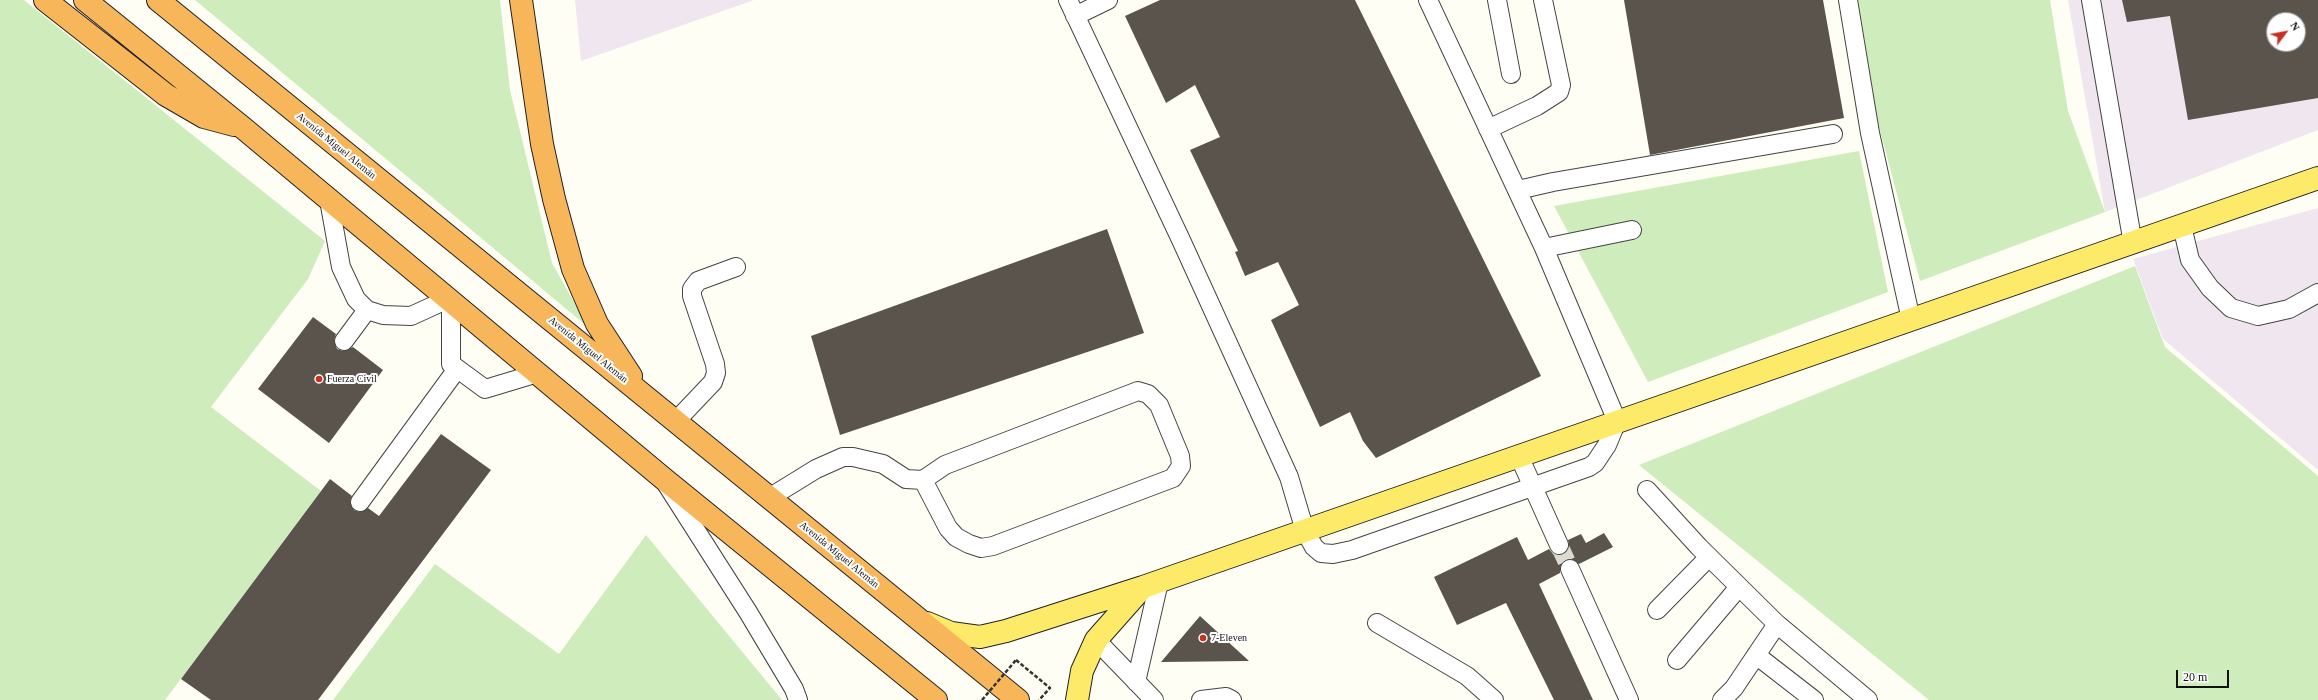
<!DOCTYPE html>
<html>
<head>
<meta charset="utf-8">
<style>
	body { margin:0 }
	#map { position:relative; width:2318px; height:700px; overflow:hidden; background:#fffef5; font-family:Georgia,serif }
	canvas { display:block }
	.north { position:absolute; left:2266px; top:12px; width:40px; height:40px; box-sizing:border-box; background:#fff; border:1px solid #a0a0a0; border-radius:50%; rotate:58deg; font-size:11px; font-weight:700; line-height:16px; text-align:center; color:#111 }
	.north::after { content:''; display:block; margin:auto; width:14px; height:18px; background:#c73023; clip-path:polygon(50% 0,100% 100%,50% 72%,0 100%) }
	.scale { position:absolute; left:2176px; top:670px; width:53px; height:18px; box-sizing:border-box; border:2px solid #111; border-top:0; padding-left:5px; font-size:12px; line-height:14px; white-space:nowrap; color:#111; -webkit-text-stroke:3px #fff; paint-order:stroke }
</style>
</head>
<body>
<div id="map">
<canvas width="2318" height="700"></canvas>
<div class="north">N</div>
<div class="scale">20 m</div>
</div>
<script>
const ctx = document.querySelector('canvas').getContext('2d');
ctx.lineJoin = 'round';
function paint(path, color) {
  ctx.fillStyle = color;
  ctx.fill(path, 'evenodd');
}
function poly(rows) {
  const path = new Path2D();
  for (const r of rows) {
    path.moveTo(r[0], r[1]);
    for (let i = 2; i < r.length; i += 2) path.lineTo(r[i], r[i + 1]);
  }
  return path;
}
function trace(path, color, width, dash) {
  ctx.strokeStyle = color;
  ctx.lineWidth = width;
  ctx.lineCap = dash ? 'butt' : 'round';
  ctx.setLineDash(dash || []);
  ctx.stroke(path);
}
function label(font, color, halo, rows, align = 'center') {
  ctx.font = font + ' Georgia,serif';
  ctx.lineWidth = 4;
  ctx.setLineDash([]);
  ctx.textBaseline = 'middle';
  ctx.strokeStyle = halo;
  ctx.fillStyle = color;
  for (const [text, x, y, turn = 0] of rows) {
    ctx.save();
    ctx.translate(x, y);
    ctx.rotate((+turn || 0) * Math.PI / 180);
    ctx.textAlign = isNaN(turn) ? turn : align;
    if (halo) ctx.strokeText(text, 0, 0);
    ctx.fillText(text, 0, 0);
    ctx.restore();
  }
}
const industrial = poly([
	[575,0,754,0,581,61],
	[2068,0,2318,0,2318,130,2105,212],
	[2274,20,2298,20,2298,44,2274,44],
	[2318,208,2318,470,2163,339,2133,259]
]);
const green = poly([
	[0,0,24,0,325,241,308,279,211,407,321,491,165,700,0,700],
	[195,0,500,0,510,90,552,263,588,327],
	[1858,0,2050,0,2068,111,2105,212,1920,281,1878,123],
	[1859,151,1888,292,1648,382,1554,206],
	[2135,266,2165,347,2318,476,2318,700,1929,700,1639,465],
	[646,535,782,700,333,700,435,564,559,654]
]);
const building = poly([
	[1160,0,1355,0,1541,376,1376,458,1363,441,1350,412,1320,427,1271,320,1299,305,1278,262,1245,276,1235,252,1238,251,1190,150,1220,137,1195,85,1166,103,1125,16],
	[1624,0,1823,0,1844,118,1650,155],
	[2122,0,2318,0,2318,98,2188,120,2170,16,2127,22],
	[2274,20,2298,20,2298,44,2274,44],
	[1107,229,1144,333,840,435,811,336],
	[313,317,336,334,334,340,337,349,343,351,353,347,383,370,329,443,258,389],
	[441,434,491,470,318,700,211,700,181,679,330,479,352,496,350,501,354,510,359,512,368,508,379,516],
	[1604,533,1613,547,1579,564,1571,559,1565,560,1560,568,1560,573,1539,584,1593,700,1554,700,1506,603,1457,625,1434,577,1517,537,1528,560,1549,549,1553,554,1563,555,1569,546,1568,540,1581,534,1586,543],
	[1200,616,1249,661,1161,662]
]);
const minorTunnel = poly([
	[1559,545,1570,569]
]);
const path = poly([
	[1016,660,1050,688,1039,700]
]);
const minor = poly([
	[1068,0,1181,240,1289,477,1305,531,1314,547,1321,553,1333,554,1352,550,1589,467,1595,463,1607,445,1617,421,1544,248,1428,0],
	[1497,0,1511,74],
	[1848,0,1870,133,1911,320],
	[2091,0,2133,244],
	[1075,16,1108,0],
	[1488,129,1537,106,1559,92,1561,85,1543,0],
	[1518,190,1553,182,1833,134],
	[329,200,341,267,356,299,367,310,383,315,411,316,448,299],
	[2182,226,2190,260,2210,288,2231,308,2258,316,2289,309,2318,293],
	[1544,248,1632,230],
	[451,301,451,364,485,389,538,373],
	[344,341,367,310],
	[675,422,713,382,716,373,715,364,692,296,692,289,698,281,736,267],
	[1519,456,1559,545],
	[667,485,748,612,794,689,798,700],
	[1647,490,1699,547,1777,624,1734,688,1722,700],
	[769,498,816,469,843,457,853,457,883,464,906,479,923,480,945,465,1138,391,1148,394,1159,405,1180,456,1181,466,1173,478,993,546,981,548,969,544,956,537,948,528,923,480],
	[360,502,457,369],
	[1570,569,1629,700],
	[1657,610,1709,557],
	[1377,623,1467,676,1494,700],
	[1777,624,1868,700],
	[1096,640,1154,700],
	[1756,655,1814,700],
	[1677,660,1739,587],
	[1136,682,1159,582],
	[1201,700,1226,697,1232,700]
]);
const major = poly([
	[927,623,951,633,965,635,980,637,1006,631,1143,587,2318,178],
	[1077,700,1082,671,1096,640,1142,588]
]);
const highway = poly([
	[45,0,166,95,204,117,234,125],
	[85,0,242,127,664,479,936,700],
	[158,0,1018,700],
	[521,0,542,144,554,199,573,269,597,324,631,376]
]);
const pathBridge = poly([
	[982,700,1016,660]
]);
const markers = [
	[319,379,4,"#c73023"],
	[1203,638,4,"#c73023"]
];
const streetNames = [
	["Avenida Miguel Alemán",336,146,39],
	["Avenida Miguel Alemán",588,350,39],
	["Avenida Miguel Alemán",839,555,39]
];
const poiNames = [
	["Fuerza Civil",327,379],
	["7-Eleven",1211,638]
];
paint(industrial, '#efe6ef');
paint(green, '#cfecbc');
paint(building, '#5a544d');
trace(minorTunnel, '#dbdad3', 18, [18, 9]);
trace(minor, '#444', 20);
trace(major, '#222', 24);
trace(highway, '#222', 24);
trace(path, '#333', 2.5, [4, 2]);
trace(minor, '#fff', 18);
trace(major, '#fcea68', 22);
trace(highway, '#f8b65a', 22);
trace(pathBridge, '#333', 2.5, [4, 2]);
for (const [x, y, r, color] of markers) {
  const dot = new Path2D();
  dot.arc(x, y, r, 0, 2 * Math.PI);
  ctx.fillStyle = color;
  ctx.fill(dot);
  trace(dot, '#fff', 1.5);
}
label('10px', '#111', '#fff', streetNames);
label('10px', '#111', '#fff', poiNames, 'left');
</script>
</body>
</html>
